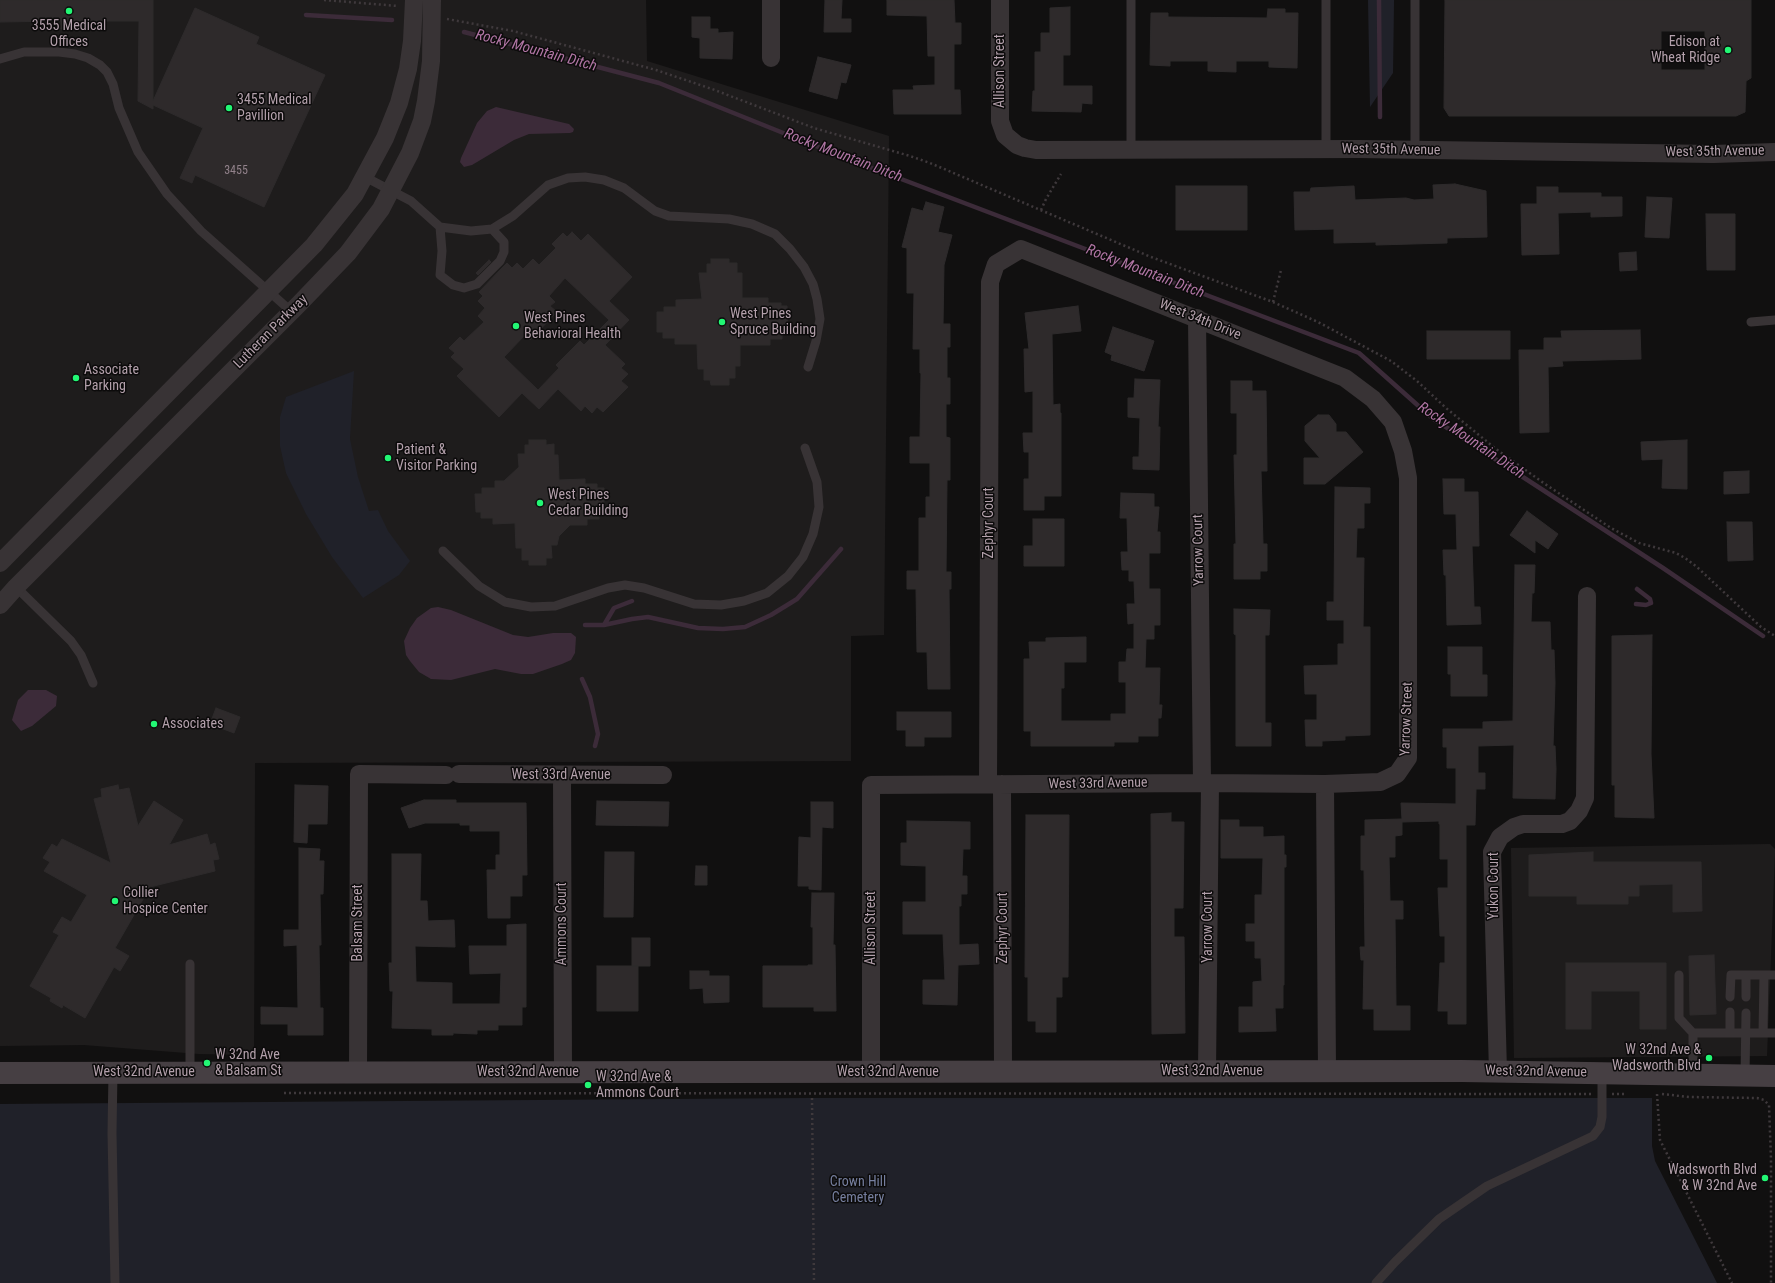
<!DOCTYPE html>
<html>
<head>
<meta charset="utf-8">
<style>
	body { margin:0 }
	canvas { display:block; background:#111010 }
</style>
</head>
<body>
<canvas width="1775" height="1283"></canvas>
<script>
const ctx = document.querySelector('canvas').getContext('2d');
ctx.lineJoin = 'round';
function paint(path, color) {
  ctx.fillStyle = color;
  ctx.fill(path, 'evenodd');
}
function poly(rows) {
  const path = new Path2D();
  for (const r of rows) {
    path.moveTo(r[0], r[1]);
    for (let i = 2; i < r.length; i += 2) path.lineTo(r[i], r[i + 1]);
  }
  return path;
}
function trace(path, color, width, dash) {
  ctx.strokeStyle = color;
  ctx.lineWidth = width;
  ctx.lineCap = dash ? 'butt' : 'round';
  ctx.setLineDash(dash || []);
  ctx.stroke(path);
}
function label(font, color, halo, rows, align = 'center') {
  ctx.font = font + ' "Roboto Condensed",sans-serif';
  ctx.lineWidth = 3;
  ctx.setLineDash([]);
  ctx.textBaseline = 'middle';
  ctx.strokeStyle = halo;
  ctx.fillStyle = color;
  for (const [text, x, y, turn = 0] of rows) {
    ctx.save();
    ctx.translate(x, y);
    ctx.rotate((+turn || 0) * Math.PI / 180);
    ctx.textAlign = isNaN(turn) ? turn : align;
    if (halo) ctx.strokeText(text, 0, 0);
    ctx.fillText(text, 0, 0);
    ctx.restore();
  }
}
const built = poly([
	[0,0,646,0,647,61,889,136,884,635,851,636,851,761,255,763,254,1055,199,1054,84,1045,0,1046],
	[1770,844,1775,849,1775,853,1767,1056,1514,1058,1511,848]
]);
const green = poly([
	[1368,0,1394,0,1394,2,1393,73,1370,107],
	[354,371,350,439,358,477,369,511,378,510,388,531,410,561,399,575,363,598,332,557,306,514,286,473,280,446,280,417,286,397],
	[807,1098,1652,1098,1652,1146,1655,1161,1717,1283,0,1283,0,1104]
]);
const water = poly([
	[496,107,569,124,574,129,573,132,570,133,529,134,514,140,472,165,464,167,460,162,461,158,477,123,487,111],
	[438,607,451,610,513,635,528,637,553,633,571,633,576,637,575,653,571,660,562,664,533,674,521,674,495,669,451,680,431,679,419,672,410,661,406,655,404,641,410,628,417,618,431,608],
	[28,690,46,690,57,696,56,706,32,726,21,731,12,720,18,700]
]);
const stream = poly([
	[1379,0,1380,117],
	[306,15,392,20],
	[464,32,659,83,838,155,1359,353,1432,418,1663,568,1763,636],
	[1636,604,1646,605,1651,603,1650,599,1637,589],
	[585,625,604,625,632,619,648,617,698,628,723,629,745,627,771,615,797,599,841,549],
	[604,625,614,608,632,601],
	[582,679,590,697,598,734,595,746]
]);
const building = poly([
	[0,0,153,0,153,101,195,8,259,37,256,44,325,75,264,207,195,175,192,183,180,178,203,128,153,105,153,109,138,101,139,21,79,21,79,29,61,29,61,21,0,22,0,0],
	[825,0,842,0,841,19,851,19,851,32,824,32,825,0],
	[887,0,954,0,955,23,961,23,961,44,954,44,954,90,960,90,961,114,894,114,893,90,914,90,913,86,935,85,935,56,928,56,927,16,887,15,887,0],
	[1445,0,1751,0,1751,78,1746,81,1745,112,1736,116,1449,116,1444,108,1445,0],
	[1661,31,1705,31,1705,70,1661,70,1661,31],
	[1070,7,1070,55,1063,55,1063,86,1092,86,1092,104,1082,103,1081,112,1032,111,1033,91,1035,91,1035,52,1041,52,1041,33,1050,33,1050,8,1070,7],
	[1268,9,1285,9,1285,13,1298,13,1297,68,1269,67,1269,61,1236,61,1236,72,1208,71,1208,61,1170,61,1170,66,1150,65,1151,13,1168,13,1168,17,1267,18,1268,9],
	[692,17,710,17,710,29,718,29,718,33,733,32,732,59,700,58,700,38,692,37,692,17],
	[818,57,851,65,846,83,841,82,837,99,809,91,818,57],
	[1455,184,1486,191,1487,237,1447,238,1447,243,1376,245,1376,242,1334,243,1334,229,1295,230,1294,192,1310,192,1311,188,1354,186,1355,200,1406,198,1414,200,1434,199,1433,185,1455,184],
	[1176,186,1247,186,1247,230,1176,230,1176,186],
	[1537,187,1558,187,1558,193,1601,193,1601,197,1622,197,1622,216,1591,217,1591,212,1558,213,1559,254,1522,255,1521,204,1537,204,1537,187],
	[1647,197,1672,198,1669,238,1645,237,1647,197],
	[926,202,944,207,938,232,952,235,944,265,943,324,950,324,950,347,947,347,947,378,950,378,950,404,946,404,946,437,950,438,950,480,947,480,946,572,951,572,951,589,949,589,950,689,928,689,927,652,917,652,916,589,907,589,907,571,919,571,919,518,926,518,926,497,930,497,930,463,910,463,910,437,920,437,921,373,920,373,920,349,913,349,914,293,907,293,907,248,902,247,912,208,923,211,926,202],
	[1706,214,1735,214,1735,270,1707,270,1706,214],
	[572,232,581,241,588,234,632,277,609,301,629,320,605,345,625,364,621,368,628,374,621,381,628,387,603,412,597,407,592,413,585,406,581,411,558,389,539,409,522,393,499,417,457,376,464,369,451,357,455,353,449,348,460,337,464,341,484,322,478,316,485,308,478,301,483,296,479,292,500,270,507,263,512,268,517,263,523,269,533,259,539,265,556,248,552,244,563,233,567,237,572,232],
	[565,278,609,320,584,345,580,341,556,365,559,368,538,390,504,357,525,335,530,340,557,312,550,306,555,302,549,296,565,278],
	[1636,252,1637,270,1620,271,1619,253,1636,252],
	[711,259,729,259,729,263,737,263,737,273,742,273,742,298,768,298,768,303,781,303,781,306,787,306,788,334,782,334,782,339,770,339,770,345,740,345,740,366,735,366,735,378,729,378,729,385,711,385,710,380,704,380,704,369,698,369,697,344,675,344,675,338,663,338,663,332,657,332,657,312,664,312,664,307,676,307,676,300,702,299,699,273,707,273,707,264,711,264,711,259],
	[489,260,491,262,478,275,476,273,489,260],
	[1078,306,1081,331,1052,334,1053,405,1060,404,1060,413,1061,413,1061,496,1044,496,1044,510,1024,510,1024,479,1029,479,1029,452,1024,452,1023,433,1033,433,1033,391,1025,392,1024,349,1029,349,1025,313,1078,306],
	[1113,327,1154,341,1144,371,1111,360,1112,355,1105,352,1113,327],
	[1640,330,1641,359,1562,361,1563,366,1548,367,1549,432,1520,433,1519,350,1544,350,1544,338,1562,338,1561,331,1640,330],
	[1427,331,1510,331,1510,359,1427,359,1427,331],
	[1135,379,1160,380,1158,427,1160,427,1159,470,1133,469,1133,457,1139,457,1140,418,1128,417,1128,398,1134,398,1135,379],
	[1231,381,1252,381,1252,391,1266,391,1267,471,1261,471,1263,544,1267,544,1267,571,1260,571,1260,579,1234,579,1234,544,1236,544,1234,455,1237,455,1237,413,1231,413,1231,381],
	[1318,415,1329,415,1336,424,1336,432,1346,432,1363,452,1325,484,1304,484,1304,458,1320,458,1305,441,1305,426,1318,415],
	[529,440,546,440,546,445,554,444,554,455,558,455,559,480,585,479,585,484,597,484,597,488,604,488,604,514,599,514,599,519,587,519,587,525,570,525,559,536,557,545,551,545,552,558,546,558,546,565,529,565,529,560,522,560,522,548,516,548,515,523,493,524,493,518,481,518,481,512,476,512,475,494,482,494,482,488,495,488,495,481,504,481,519,467,518,454,525,454,525,445,529,445,529,440],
	[1687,440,1687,489,1662,488,1663,459,1642,460,1641,442,1687,440],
	[1749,471,1749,493,1724,494,1724,472,1749,471],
	[1443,479,1464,479,1464,492,1478,492,1479,546,1472,546,1474,607,1480,607,1481,624,1447,625,1446,575,1444,575,1443,550,1457,550,1456,514,1444,514,1443,479],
	[1335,487,1370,488,1370,503,1364,503,1364,528,1357,528,1356,558,1364,558,1363,627,1370,627,1370,735,1345,736,1345,740,1322,741,1322,746,1306,746,1305,720,1317,720,1317,694,1305,694,1304,666,1338,665,1338,644,1344,644,1344,620,1327,620,1327,602,1334,602,1335,487],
	[1121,493,1154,494,1154,507,1159,507,1157,532,1160,532,1160,553,1149,553,1149,589,1160,589,1160,625,1154,625,1154,639,1146,639,1145,668,1160,668,1159,705,1162,705,1161,718,1158,718,1158,736,1138,736,1138,742,1114,742,1114,746,1031,746,1031,731,1024,731,1024,659,1030,659,1029,642,1046,642,1046,638,1086,637,1086,662,1064,662,1064,688,1061,688,1061,721,1111,721,1111,714,1126,714,1126,682,1119,682,1119,662,1126,662,1127,649,1134,649,1134,623,1128,624,1127,604,1135,604,1134,581,1129,581,1129,570,1122,570,1121,552,1128,552,1127,518,1120,518,1121,493],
	[1527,511,1558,534,1548,549,1535,540,1535,553,1510,535,1527,511],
	[1033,519,1064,519,1064,566,1024,566,1024,546,1033,546,1033,519],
	[1727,522,1752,522,1753,560,1728,561,1727,522],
	[1515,565,1535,565,1534,593,1532,593,1531,622,1550,622,1551,650,1554,650,1555,683,1553,746,1555,746,1556,769,1555,799,1513,798,1514,745,1478,746,1478,773,1485,773,1485,789,1476,789,1475,825,1466,825,1466,1024,1448,1024,1448,1011,1438,1011,1440,963,1445,963,1445,936,1440,936,1438,888,1448,888,1448,859,1440,859,1440,824,1439,824,1439,821,1402,822,1402,835,1395,836,1395,857,1389,857,1390,901,1403,901,1403,919,1395,919,1396,1006,1410,1006,1410,1030,1374,1030,1374,1009,1363,1009,1364,960,1361,960,1360,947,1365,947,1364,870,1361,870,1361,836,1365,836,1365,820,1402,819,1401,803,1456,804,1456,768,1447,768,1447,747,1443,747,1443,729,1483,729,1483,722,1513,721,1515,565],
	[1234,609,1270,610,1269,635,1265,635,1265,723,1271,723,1271,746,1236,746,1236,635,1234,634,1234,609],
	[1652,635,1651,754,1654,818,1615,817,1615,785,1612,785,1612,636,1652,635],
	[1448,647,1482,647,1482,675,1487,675,1487,696,1451,696,1451,674,1448,674,1448,647],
	[216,708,240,717,234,733,210,724,216,708],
	[897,712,951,712,951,737,924,737,924,746,906,746,906,730,897,730,897,712],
	[118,785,119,790,129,788,138,826,154,801,183,820,169,845,207,834,210,845,215,843,219,859,213,860,215,871,150,887,115,948,129,956,120,971,114,967,85,1018,63,1005,62,1008,50,1001,51,998,30,986,59,935,53,932,62,917,71,922,87,895,44,871,50,862,43,858,52,844,57,847,62,839,111,863,94,799,102,797,101,789,118,785],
	[295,785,328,786,327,824,308,824,307,843,294,842,295,785],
	[424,800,456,800,456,803,526,803,527,875,522,875,522,896,510,896,510,918,488,918,487,870,496,870,496,855,500,855,500,831,470,831,470,825,460,825,460,823,425,823,409,828,401,808,424,800],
	[597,801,669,802,668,826,596,825,597,801],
	[811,802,833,802,833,828,822,827,821,890,809,889,809,886,798,886,799,837,811,838,811,802],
	[1171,813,1171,822,1184,822,1183,908,1174,908,1174,937,1184,937,1185,1033,1152,1034,1151,814,1171,813],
	[1026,815,1069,815,1068,977,1062,977,1062,997,1056,997,1056,1032,1036,1032,1036,1021,1028,1021,1028,977,1025,977,1026,815],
	[1221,820,1239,820,1239,827,1263,827,1263,837,1284,836,1284,855,1286,855,1286,867,1284,867,1284,985,1283,985,1283,1008,1275,1008,1276,1031,1239,1032,1239,1007,1253,1007,1253,982,1262,981,1261,958,1255,958,1255,941,1246,941,1246,924,1255,924,1255,895,1262,895,1263,858,1221,858,1221,820],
	[907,821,970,822,970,849,963,849,962,876,967,876,967,894,961,894,961,906,959,906,959,945,978,944,979,964,958,965,957,1005,923,1004,923,980,945,980,943,934,903,934,903,902,926,902,926,866,901,865,901,843,907,843,907,821],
	[299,848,320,849,319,861,324,861,323,894,320,894,321,945,319,945,320,1008,323,1008,323,1035,288,1035,288,1024,261,1024,261,1007,298,1008,297,945,284,946,284,930,299,930,299,848],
	[605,852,634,852,633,917,604,917,605,852],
	[1593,852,1593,862,1701,862,1702,911,1673,912,1673,884,1639,885,1639,896,1628,896,1628,904,1577,904,1577,896,1529,896,1529,855,1593,852],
	[392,854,421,854,420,901,427,901,428,921,454,920,455,947,415,946,416,982,452,983,452,1004,500,1004,501,973,470,974,469,946,507,946,507,925,526,924,526,1007,522,1007,522,1025,498,1025,498,1030,477,1030,477,1034,453,1033,453,1035,432,1035,432,1029,392,1028,393,991,390,991,389,963,392,963,392,854],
	[696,866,707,866,707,885,695,885,696,866],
	[812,893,834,893,833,945,835,945,836,1011,814,1011,814,1007,763,1007,763,966,808,966,808,965,813,965,813,927,811,927,812,893],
	[632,938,650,938,650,966,632,966,632,938],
	[1714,955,1716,1014,1690,1015,1689,956,1714,955],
	[1566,963,1666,963,1666,1029,1640,1029,1640,991,1591,991,1591,1029,1566,1029,1566,963],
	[597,966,638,966,638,1011,597,1011,597,966],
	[690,971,709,971,709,976,729,976,729,1002,704,1003,703,988,690,989,690,971]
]);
const path = poly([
	[324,0,398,6],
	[447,19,513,31,656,70,712,89,814,128,910,156,930,163,1151,257,1273,302,1318,322,1391,361,1417,381,1446,408,1496,449,1545,484,1611,528,1639,543,1676,553,1685,558,1697,567,1761,627,1775,636],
	[1041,210,1046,199,1061,174],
	[1273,302,1281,270],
	[284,1093,1591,1094],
	[1612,1094,1627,1094],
	[1657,1094,1660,1140,1732,1283],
	[1662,1094,1689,1097,1757,1098,1764,1100,1769,1105,1771,1159,1771,1283],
	[812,1098,814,1283]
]);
const lane = poly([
	[1131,0,1131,150],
	[1326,0,1326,149],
	[0,59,24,52,59,52,75,54,88,58,100,65,107,72,113,84,119,108,138,152,167,194,201,231,292,312],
	[1415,150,1415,0],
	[365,177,411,201,440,227,471,231,492,229,500,224,513,216,548,185,568,178,585,177,604,180,624,188,655,211,669,216,729,219,752,224,775,234,790,249,804,267,813,284,817,299,820,319,816,341,808,367],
	[440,227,442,251,440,275,453,285,464,288,477,284,500,261,504,252,504,242,492,229],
	[1751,322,1775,320],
	[443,551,479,586,505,602,531,607,555,606,608,588,625,585,644,588,694,604,721,605,744,601,767,593,788,576,803,557,813,534,819,507,817,482,805,448],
	[16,587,71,641,81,655,93,683],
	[1679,975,1679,1018,1693,1033],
	[1730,997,1731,975,1775,975],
	[1746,997,1746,975],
	[1730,1033,1730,1012],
	[1763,1033,1764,975],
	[113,1072,112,1133,115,1283],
	[190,1073,190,964],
	[1693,1075,1693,1033,1775,1033],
	[1745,1075,1746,1013],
	[1376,1283,1395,1262,1439,1219,1487,1186,1593,1136,1600,1127,1602,1117,1602,1074]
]);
const street = poly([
	[771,0,771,58],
	[1000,0,1000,121,1005,135,1017,145,1025,148,1036,150,1359,149,1713,154,1775,152],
	[1197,318,1202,783],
	[0,563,314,245,355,194,385,138,399,103,408,69,412,41,414,0],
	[0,605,16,587,299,304,348,253,381,209,410,153,422,121,426,101,431,61,432,0],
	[459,774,663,775],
	[562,776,563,1072],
	[1002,784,1003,1071],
	[1325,784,1327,1071],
	[1207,1071,1210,783],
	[358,1072,359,774,446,775],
	[871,1072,871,785,1202,783,1325,784,1380,782,1397,774,1408,758,1408,478,1403,451,1393,422,1373,399,1345,378,1021,249,996,264,990,282,988,784],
	[1498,1072,1492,852,1500,837,1514,827,1523,824,1562,824,1570,821,1579,811,1585,798,1587,596]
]);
const secondary = poly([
	[0,1073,1462,1071,1775,1076]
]);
const markers = [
	[69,11,4,"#22f774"],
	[1728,50,4,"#22f774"],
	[229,108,4,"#22f774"],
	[722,322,4,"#22f774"],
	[516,326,4,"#22f774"],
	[76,378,4,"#22f774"],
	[388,458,4,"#22f774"],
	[540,503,4,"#22f774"],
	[154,724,4,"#22f774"],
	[115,901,4,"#22f774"],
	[1709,1058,4,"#22f774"],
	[207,1063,4,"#22f774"],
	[588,1085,4,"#22f774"],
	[1765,1178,4,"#22f774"]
];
const numberNames = [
	["3455",236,171]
];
const poiNames = [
	["3555 Medical",69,26,"center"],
	["Offices",69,42,"center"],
	["Edison at",1720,42,"right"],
	["Wheat Ridge",1720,58,"right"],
	["3455 Medical",237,100],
	["Pavillion",237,116],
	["West Pines",730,314],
	["Spruce Building",730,330],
	["West Pines",524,318],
	["Behavioral Health",524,334],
	["Associate",84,370],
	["Parking",84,386],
	["Patient &",396,450],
	["Visitor Parking",396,466],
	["West Pines",548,495],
	["Cedar Building",548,511],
	["Associates",162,724],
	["Collier",123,893],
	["Hospice Center",123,909],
	["W 32nd Ave &",1701,1050,"right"],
	["Wadsworth Blvd",1701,1066,"right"],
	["W 32nd Ave",215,1055],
	["& Balsam St",215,1071],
	["W 32nd Ave &",596,1077],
	["Ammons Court",596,1093],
	["Wadsworth Blvd",1757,1170,"right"],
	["& W 32nd Ave",1757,1186,"right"]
];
const streetNames = [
	["Allison Street",1000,71,-90],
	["West 35th Avenue",1391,150,1],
	["West 35th Avenue",1715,152,-1],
	["West 34th Drive",1200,320,22],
	["Lutheran Parkway",271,332,-45],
	["Zephyr Court",989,523,-90],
	["Yarrow Court",1199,550,-91],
	["Yarrow Street",1407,719,-88],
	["West 33rd Avenue",561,775],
	["West 33rd Avenue",1098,784,-1],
	["Yukon Court",1494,886,-90],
	["Balsam Street",358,923,-90],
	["Ammons Court",562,924,-90],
	["Yarrow Court",1208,927,-90],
	["Allison Street",871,928,-90],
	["Zephyr Court",1003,928,-90],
	["West 32nd Avenue",1212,1071],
	["West 32nd Avenue",144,1072],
	["West 32nd Avenue",528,1072],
	["West 32nd Avenue",888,1072],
	["West 32nd Avenue",1536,1072,1]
];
const parkNames = [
	["Crown Hill",858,1182],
	["Cemetery",858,1198]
];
const waterNames = [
	["Rocky Mountain Ditch",536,51,15],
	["Rocky Mountain Ditch",843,156,21],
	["Rocky Mountain Ditch",1145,272,21],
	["Rocky Mountain Ditch",1471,441,34]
];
paint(built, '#1e1c1c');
paint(green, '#202129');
paint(water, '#3c2b39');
trace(stream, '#3c2b39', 4.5);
paint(building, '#2e2a2b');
trace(building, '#2d2a2b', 1);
trace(path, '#3f393c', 2.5, [2, 3]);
trace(lane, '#383335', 9);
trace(street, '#383335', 18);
trace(secondary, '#463f43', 22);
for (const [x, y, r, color] of markers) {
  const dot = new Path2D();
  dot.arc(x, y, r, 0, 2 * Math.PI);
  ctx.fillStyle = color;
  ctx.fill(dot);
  trace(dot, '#0c0b0b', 1.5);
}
label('12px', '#92828b', null, numberNames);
label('14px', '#b3a0ab', '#0c0b0b', poiNames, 'left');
label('14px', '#b3a0ab', '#0c0b0b', streetNames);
label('14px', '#767f9f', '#0c0b0b', parkNames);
label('italic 15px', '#b075a4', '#0c0b0b', waterNames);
</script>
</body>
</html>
